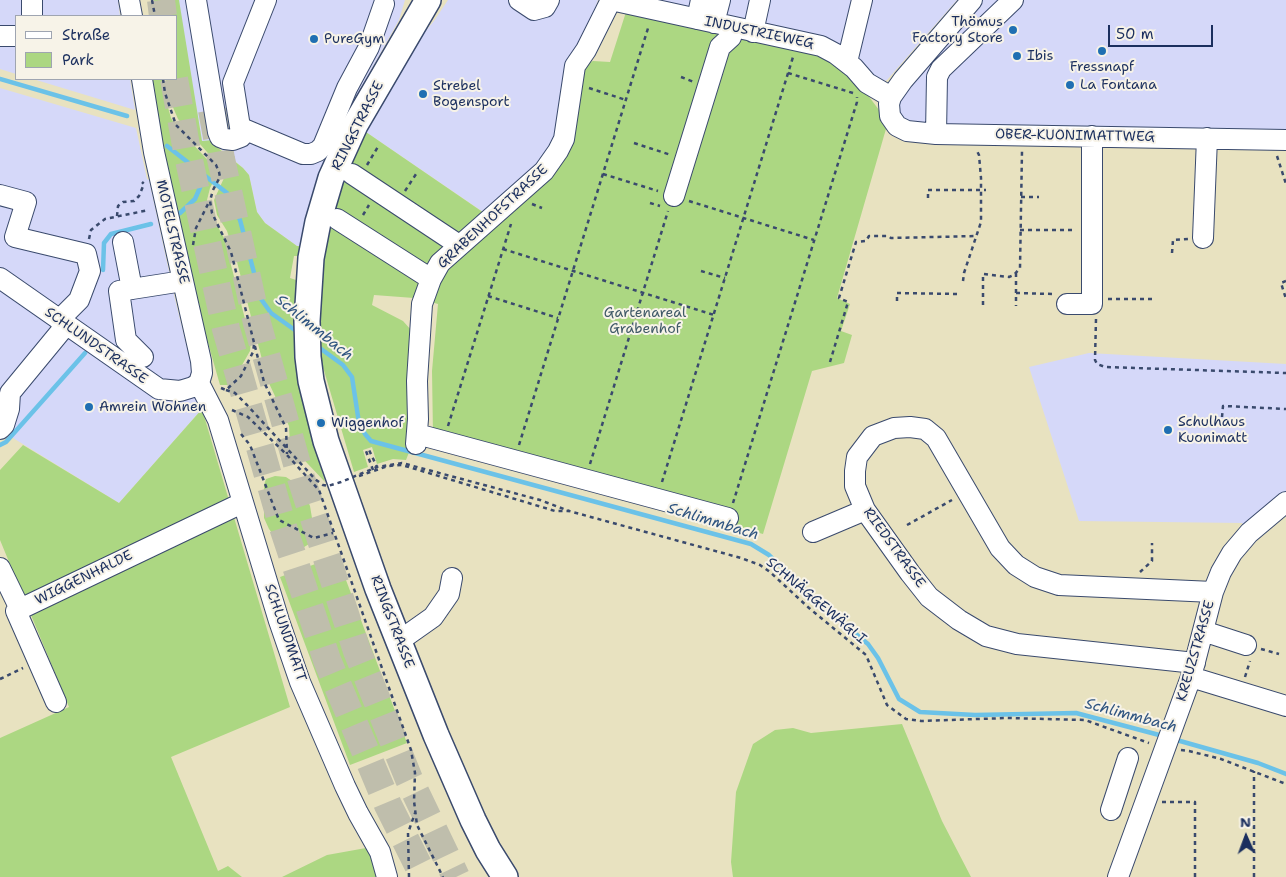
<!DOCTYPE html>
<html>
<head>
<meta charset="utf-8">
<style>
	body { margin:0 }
	#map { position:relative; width:1286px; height:877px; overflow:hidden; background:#e8e2c0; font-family:"Shantell Sans",sans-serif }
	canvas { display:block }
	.legend { position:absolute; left:15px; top:15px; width:162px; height:65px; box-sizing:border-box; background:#f7f3e8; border:1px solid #9fa5b1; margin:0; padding:6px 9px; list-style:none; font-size:15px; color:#1b2f5e }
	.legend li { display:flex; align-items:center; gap:10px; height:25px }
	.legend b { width:25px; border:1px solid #9fa5b1 }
	.north { position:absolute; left:1221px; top:812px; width:50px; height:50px; -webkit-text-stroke:4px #f7f3e8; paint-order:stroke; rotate:358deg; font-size:14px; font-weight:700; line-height:20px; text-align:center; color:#1b2f5e }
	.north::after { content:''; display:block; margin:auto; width:18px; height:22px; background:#1b2f5e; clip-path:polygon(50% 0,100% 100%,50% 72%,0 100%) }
	.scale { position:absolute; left:1108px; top:25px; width:105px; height:22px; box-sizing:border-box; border:2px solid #1b2f5e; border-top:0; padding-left:6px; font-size:15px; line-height:18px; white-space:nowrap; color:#1b2f5e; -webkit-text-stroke:4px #f7f3e8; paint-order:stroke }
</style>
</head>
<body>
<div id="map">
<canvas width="1286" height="877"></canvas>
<ul class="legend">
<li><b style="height:6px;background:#fff"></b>Straße</li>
<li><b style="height:14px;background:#acd782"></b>Park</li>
</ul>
<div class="north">N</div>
<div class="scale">50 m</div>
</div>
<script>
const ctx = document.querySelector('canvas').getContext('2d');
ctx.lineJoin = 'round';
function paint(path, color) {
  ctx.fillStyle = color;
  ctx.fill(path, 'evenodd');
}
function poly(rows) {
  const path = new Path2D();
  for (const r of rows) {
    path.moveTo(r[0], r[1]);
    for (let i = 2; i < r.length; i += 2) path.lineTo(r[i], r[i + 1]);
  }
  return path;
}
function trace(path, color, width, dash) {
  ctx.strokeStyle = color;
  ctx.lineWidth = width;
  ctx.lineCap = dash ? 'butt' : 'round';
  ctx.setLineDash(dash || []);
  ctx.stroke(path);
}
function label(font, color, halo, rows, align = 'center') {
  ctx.font = font + ' "Shantell Sans",sans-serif';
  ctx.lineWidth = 4;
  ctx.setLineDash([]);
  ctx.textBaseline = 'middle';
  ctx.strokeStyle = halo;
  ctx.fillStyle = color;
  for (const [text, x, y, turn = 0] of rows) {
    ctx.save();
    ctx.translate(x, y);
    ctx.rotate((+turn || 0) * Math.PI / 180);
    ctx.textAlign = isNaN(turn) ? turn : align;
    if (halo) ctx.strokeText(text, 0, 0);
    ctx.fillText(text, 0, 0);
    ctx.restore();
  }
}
const built = poly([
	[0,0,118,0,120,16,16,16,16,74,0,69],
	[178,0,405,0,399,20,352,104,344,120,301,246,297,246,265,223,257,212,249,175,243,168,216,145,202,141],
	[448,0,598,0,590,23,580,41,556,148,489,216,363,130,411,48,434,21],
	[638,0,957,0,887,80,884,81],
	[982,0,1286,0,1286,136,1133,134,905,122,899,112,901,94],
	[33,79,130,79,135,110],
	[0,88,136,128,147,179,149,180,175,299,202,409,119,503,0,430],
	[1089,353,1286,364,1286,493,1245,527,1242,523,1079,521,1029,367]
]);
const green = poly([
	[154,0,179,0,202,141,213,140,218,148,243,168,249,175,257,212,265,223,297,246,301,246,300,256,294,256,290,278,296,280,294,317,296,357,308,423,325,482,290,445,289,426,267,379,236,258,227,231,217,215,214,200,224,178,221,168,178,119,169,98,166,79,176,79,176,16,156,16],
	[626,12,828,55,861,86,888,122,837,298,850,304,841,331,852,335,844,363,812,371,763,534,580,483,433,435,432,371,438,304,431,302,436,280,546,177,580,67,593,61,610,62],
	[148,79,162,79,165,97,171,118,175,125,216,169,217,175,210,188,207,200,213,218,224,238,251,342,250,351,237,374,228,385,220,385,208,343,204,342],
	[363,130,487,215,422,277,414,298,374,295,372,305,403,321,412,331,413,442,406,460,393,459,377,464,372,447,363,450,368,467,354,472,320,357,319,301,322,258,331,211],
	[202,409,290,707,171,757,218,871,228,866,242,877,0,877,0,738,69,707,0,540,0,470,23,445,119,503],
	[275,476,286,477,295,483,305,494,310,506,312,518,309,544,301,549,290,550,278,541,269,529,264,518,264,485,266,479],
	[337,556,407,743,350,765,280,577],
	[902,724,942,821,971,877,733,877,731,862,736,792,753,744,775,730,793,728,811,733],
	[366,848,371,858,376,877,282,877,327,855]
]);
const stream = poly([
	[0,79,127,116],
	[167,146,227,193,240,220,261,299,271,313,299,333],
	[180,213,195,199,205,176],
	[103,270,104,243,111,234,151,224],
	[317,346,343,365,352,377,359,423,365,434,371,441,751,544,769,555,822,606,868,644,878,658,899,699,920,712,975,715,1076,713,1163,736],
	[0,445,6,442,85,353],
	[1173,739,1258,763,1286,774]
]);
const highwayTunnel = poly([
	[161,0,163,16],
	[174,79,187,151,226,329,282,524,327,660,388,805,424,877],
	[212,110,221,159,257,323,301,478,357,651,409,779,456,877]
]);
const path = poly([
	[152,0,155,16],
	[788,73,853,93],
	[681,77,694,82],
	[163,79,165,93,176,125,216,165,219,172,220,177,213,190,210,201,212,213,231,252,264,382,286,428,287,454],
	[589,88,626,100],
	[634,143,671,155],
	[1277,156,1286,184],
	[367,165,379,145],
	[603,174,658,191],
	[405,191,418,171],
	[1021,197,1039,197],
	[928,198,928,190,986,190],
	[689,201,814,240],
	[650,203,660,206],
	[532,204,542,208],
	[363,215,369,205],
	[117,216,118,206,123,202,134,201,139,196,144,184,142,182],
	[1020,230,1076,230],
	[89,239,91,230,105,219,149,210],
	[193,245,196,228,209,202],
	[503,249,714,315],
	[1172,253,1173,240,1188,239],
	[701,271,725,278],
	[1016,273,1016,306],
	[963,281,964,273,981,222,981,178,979,155,977,151],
	[1286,281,1281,283,1286,299],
	[1016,293,1054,294],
	[488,296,558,318],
	[1108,299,1156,299],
	[897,301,897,293,958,294],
	[983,305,983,274,1009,277,1014,275,1020,268,1022,151],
	[1096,319,1095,360,1097,364,1105,367,1286,373],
	[830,362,848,302,839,298,856,242,866,241,869,236,888,236,891,238,977,236],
	[221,388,226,390,241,376,253,352,254,345],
	[232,410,248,417,287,455,319,490,411,750,415,773,414,801,417,825,443,877],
	[1222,417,1223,406,1225,406,1286,409],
	[448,426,511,224],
	[241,434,250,445,279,520,314,538,333,533],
	[519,445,649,25],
	[590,464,668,211],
	[373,470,366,451,369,450,377,467],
	[359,476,388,466,402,465,555,511,569,511,741,558,760,565,770,572,809,608,866,655,887,705,906,719,921,721,1007,718,1085,720,1149,743],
	[662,482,793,57],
	[733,503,857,102,857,97],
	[907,525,952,500],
	[1140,572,1152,561,1152,543],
	[1261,649,1279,654],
	[1245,677,1250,661],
	[0,679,23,668],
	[1181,750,1189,751,1221,759,1286,784],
	[1162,802,1195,802,1195,877],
	[409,877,408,833,415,813],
	[1254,877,1254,771]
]);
const minor = poly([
	[129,0,132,16],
	[196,0,218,132,220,137,225,139,233,140,241,137,246,130,303,154,311,154,318,151,323,146,347,88,369,47,384,4],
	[519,0,534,10,545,7,549,0],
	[611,0,821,46,836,54,854,68,867,83,891,97],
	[972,0,903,80,891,97,889,104,890,116,897,126,907,131,936,134,1286,140],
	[32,16,32,0],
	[697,19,701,0],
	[714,23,720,0],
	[753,32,760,0],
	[0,36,16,36],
	[847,62,862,0],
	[142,79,154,152,201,361,202,373,199,383],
	[246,130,240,127,233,83,266,0],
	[936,134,937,77,941,69,1013,0],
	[352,174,459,245],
	[0,195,26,202,15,237,86,254,90,271,79,300,59,320],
	[674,196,720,47,731,37,734,28],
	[337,219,431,279],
	[1203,238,1207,138],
	[123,242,132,289],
	[0,278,159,389,180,391,193,387,199,383],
	[1067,304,1092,304,1092,136],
	[143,357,126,340,119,291,183,281],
	[199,383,218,420,279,621,300,682,345,786,358,813,380,852,387,877],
	[0,429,4,425,9,409,10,393,66,325],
	[417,434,728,518],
	[416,444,418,419,417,381,422,304,431,279,440,263,544,171,558,151,564,139,575,66,586,50,611,0],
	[813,532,865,510],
	[0,568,20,609],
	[1203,631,1246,645],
	[399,641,433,617,449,594,452,578],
	[1195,663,1017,644,986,636,959,620,929,597,910,573,865,510,855,486,855,471,857,457,873,436,894,428,910,427,925,429,936,438,1000,548,1016,565,1035,577,1059,585,1213,592],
	[1191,677,1286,706],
	[56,702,16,611,242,503],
	[1111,810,1128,758],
	[1118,877,1191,677,1213,592,1221,572,1232,553,1249,533,1286,502]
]);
const major = poly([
	[428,0,355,125,331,178,318,222,311,258,307,321,308,357,311,381,326,441,378,589,436,735,473,820,488,850,505,877]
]);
const pathBridge = poly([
	[226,390,235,393,247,405,315,479,323,485,328,486,341,482,377,467,402,463,540,500,569,511]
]);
const markers = [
	[1013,30,5,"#1f6fb2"],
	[314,39,5,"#1f6fb2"],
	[1102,51,5,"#1f6fb2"],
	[1017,56,5,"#1f6fb2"],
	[1070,85,5,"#1f6fb2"],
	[423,94,5,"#1f6fb2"],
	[89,407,5,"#1f6fb2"],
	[321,423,5,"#1f6fb2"],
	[1168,430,5,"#1f6fb2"]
];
const poiNames = [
	["Thömus",1003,22,"right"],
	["Factory Store",1003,38,"right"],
	["PureGym",324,39],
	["Ibis",1027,56],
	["Fressnapf",1102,67,"center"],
	["La Fontana",1080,85],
	["Strebel",433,86],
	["Bogensport",433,102],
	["Amrein Wohnen",99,407],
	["Schulhaus",1178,422],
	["Kuonimatt",1178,438],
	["Wiggenhof",331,423]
];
const streetNames = [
	["INDUSTRIEWEG",759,33,12],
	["RINGSTRASSE",358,126,-63],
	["OBER-KUONIMATTWEG",1075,136,1],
	["GRABENHOFSTRASSE",493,217,-43],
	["MOTELSTRASSE",172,232,77],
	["SCHLUNDSTRASSE",96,346,35],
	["RIEDSTRASSE",894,548,54],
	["WIGGENHALDE",84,578,-26],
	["SCHNÄGGEWÄGLI",816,601,40],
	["RINGSTRASSE",392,622,69],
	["SCHLUNDMATT",285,633,71],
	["KREUZSTRASSE",1196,651,-74]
];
const parkNames = [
	["Gartenareal",645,313],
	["Grabenhof",645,329]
];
const waterNames = [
	["Schlimmbach",314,328,39],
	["Schlimmbach",713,522,17],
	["Schlimmbach",1131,716,15]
];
paint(built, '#d5d8f9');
paint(green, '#acd782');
trace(stream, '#6bc2e8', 4.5);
trace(highwayTunnel, '#bfbeac', 28, [28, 14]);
trace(minor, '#3a4a6d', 22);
trace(major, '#3a4a6d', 28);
trace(path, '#3a4a6d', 2.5, [4, 4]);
trace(minor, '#fff', 20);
trace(major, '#fff', 25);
trace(pathBridge, '#3a4a6d', 2.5, [4, 4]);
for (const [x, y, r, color] of markers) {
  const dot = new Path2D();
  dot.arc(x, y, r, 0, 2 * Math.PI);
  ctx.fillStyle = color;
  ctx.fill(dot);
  trace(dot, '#f7f3e8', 2);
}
label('14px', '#1b2f5e', '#f7f3e8', poiNames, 'left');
label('14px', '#1b2f5e', '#f7f3e8', streetNames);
label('14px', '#3f5967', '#f7f3e8', parkNames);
label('italic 15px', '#2f5480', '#f7f3e8', waterNames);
</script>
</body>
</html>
